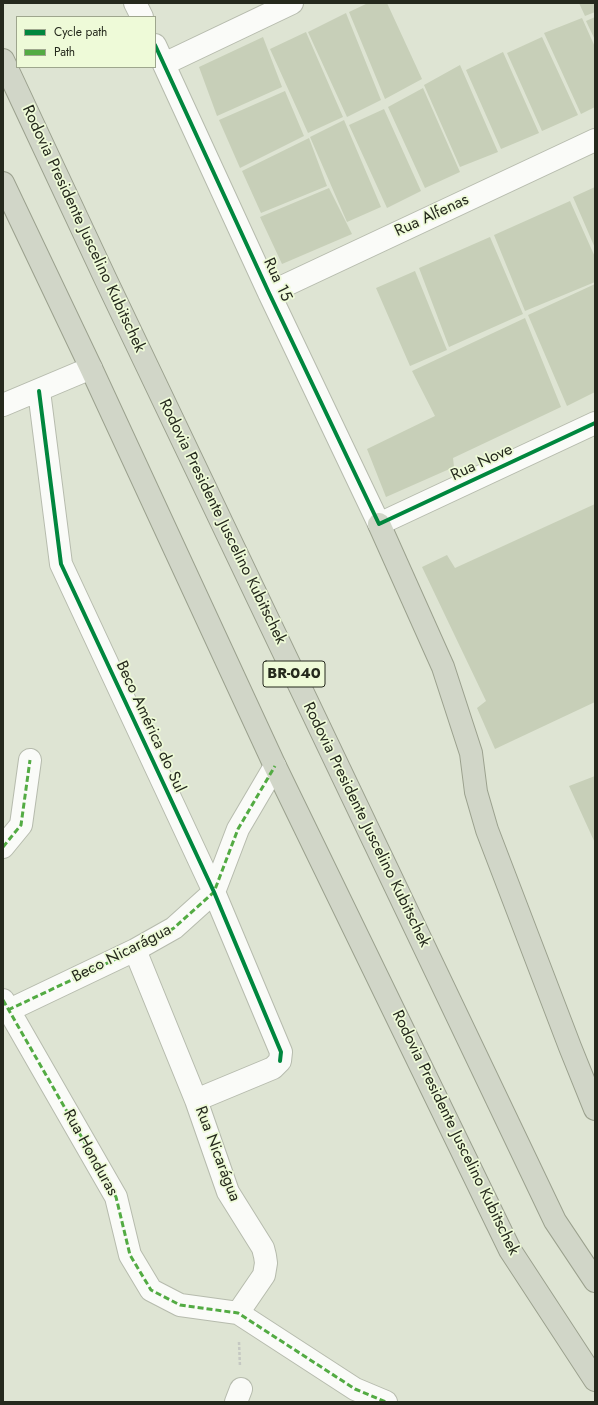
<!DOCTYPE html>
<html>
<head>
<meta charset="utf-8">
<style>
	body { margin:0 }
	#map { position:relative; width:598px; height:1405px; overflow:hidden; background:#dee4d3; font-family:Jost,sans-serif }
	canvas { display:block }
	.frame { position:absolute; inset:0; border:4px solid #25291d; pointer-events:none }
	.legend { position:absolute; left:16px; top:16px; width:140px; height:52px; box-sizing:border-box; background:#eefad8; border:1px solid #9ea68d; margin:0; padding:5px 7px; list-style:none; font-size:12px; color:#25291d }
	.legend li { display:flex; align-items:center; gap:8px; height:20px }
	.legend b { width:20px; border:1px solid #9ea68d }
</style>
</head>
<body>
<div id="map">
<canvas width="598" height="1405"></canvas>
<div class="frame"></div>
<ul class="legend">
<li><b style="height:5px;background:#00873e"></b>Cycle path</li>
<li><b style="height:5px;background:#53ab43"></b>Path</li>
</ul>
</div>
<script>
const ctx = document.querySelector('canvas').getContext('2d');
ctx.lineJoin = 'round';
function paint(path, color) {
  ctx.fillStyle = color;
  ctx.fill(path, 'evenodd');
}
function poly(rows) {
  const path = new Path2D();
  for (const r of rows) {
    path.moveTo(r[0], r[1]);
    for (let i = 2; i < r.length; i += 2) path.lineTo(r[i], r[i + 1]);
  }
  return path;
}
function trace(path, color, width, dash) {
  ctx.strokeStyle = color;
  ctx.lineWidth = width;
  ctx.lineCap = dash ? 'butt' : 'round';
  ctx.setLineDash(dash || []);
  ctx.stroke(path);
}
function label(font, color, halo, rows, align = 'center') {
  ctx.font = font + ' Jost,sans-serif';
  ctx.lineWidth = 3.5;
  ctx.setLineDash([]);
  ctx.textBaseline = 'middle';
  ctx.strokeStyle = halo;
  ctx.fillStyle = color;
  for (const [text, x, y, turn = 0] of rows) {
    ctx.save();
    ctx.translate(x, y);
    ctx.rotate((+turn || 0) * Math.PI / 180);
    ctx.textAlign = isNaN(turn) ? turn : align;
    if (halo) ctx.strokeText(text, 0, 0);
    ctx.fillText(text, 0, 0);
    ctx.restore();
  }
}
const building = poly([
	[368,3,387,3,422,79,385,99,349,12],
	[579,3,595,3,595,12,585,16],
	[346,13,381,100,347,117,308,32],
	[595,17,595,40,586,21],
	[582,18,595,47,595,107,581,114,544,33],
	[306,32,343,117,308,133,270,49],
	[263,37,282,87,217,116,199,67],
	[542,37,578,115,542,131,507,53],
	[503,52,539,133,501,149,466,70],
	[460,65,498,152,460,167,424,85],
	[423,88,460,172,425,188,388,107],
	[285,91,304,136,240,168,219,120],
	[384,109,421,191,387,208,349,125],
	[344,120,381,207,347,222,310,137],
	[309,138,327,186,261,213,242,171],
	[595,187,595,248,573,197],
	[329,188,352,234,282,264,260,217],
	[570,201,595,257,595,282,525,311,494,235],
	[490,237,523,314,449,347,419,268],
	[415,271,447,350,410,366,376,288],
	[595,284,595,392,567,406,528,315],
	[525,318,561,407,453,458,454,467,386,497,367,449,435,416,412,371],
	[595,504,595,702,495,749,477,708,486,701,422,567,447,555,455,568],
	[595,776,595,843,569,786]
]);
const path = poly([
	[239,1342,240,1367]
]);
const minor = poly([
	[135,3,142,17],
	[155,45,269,293,379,524,595,423],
	[164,64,292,3],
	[269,293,595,140],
	[39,391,61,564,214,892,281,1052,280,1061,273,1068,196,1100],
	[3,405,91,368],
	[3,847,21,825,30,760],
	[135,950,196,1100,228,1192,263,1248,265,1256,266,1263,264,1275,238,1313],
	[3,1000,116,1197,130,1255,151,1290,180,1305,238,1313,355,1389,386,1402],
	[3,1013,135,950,174,928,214,892,238,829,275,766],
	[236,1402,241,1389]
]);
const highway = poly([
	[3,60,106,280,555,1221,595,1281],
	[3,183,91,368,275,766,510,1250,595,1380],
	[379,524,443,667,471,753,476,792,487,830,570,1047,595,1109]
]);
const quiet = poly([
	[3,847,21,825,30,760],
	[3,1000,116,1197,130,1255,151,1290,180,1305,238,1313,355,1389,386,1402],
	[8,1010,135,950,174,928,214,892,238,829,275,766]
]);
const cycleway = poly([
	[155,45,269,293,379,524,595,423],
	[39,391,61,564,214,892,281,1052,280,1061]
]);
const shields = [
	[294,674,62]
];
const shieldNames = [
	["BR-040",294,674]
];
const streetNames = [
	["Rua Alfenas",432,216,-25],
	["Rodovia Presidente Juscelino Kubitschek",83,229,65],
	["Rua 15",277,280,65],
	["Rua Nove",482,463,-25],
	["Rodovia Presidente Juscelino Kubitschek",222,522,64],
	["Beco América do Sul",150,727,65],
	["Rodovia Presidente Juscelino Kubitschek",366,825,64],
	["Beco Nicarágua",122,954,-27],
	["Rodovia Presidente Juscelino Kubitschek",455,1133,64],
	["Rua Honduras",90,1153,61],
	["Rua Nicarágua",217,1154,69]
];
paint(building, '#c7cfb8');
trace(minor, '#b6bbad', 24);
trace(highway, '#9ba18e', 24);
trace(path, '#c5c8c2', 2.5, [3, 2]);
trace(minor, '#fafbf8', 22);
trace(highway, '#d1d6c8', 22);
trace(quiet, '#53ab43', 3, [6, 3]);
trace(cycleway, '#00873e', 4);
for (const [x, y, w] of shields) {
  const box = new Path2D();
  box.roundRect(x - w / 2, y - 13, w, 26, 3);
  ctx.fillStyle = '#eefad8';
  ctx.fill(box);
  trace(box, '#25291d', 1);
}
label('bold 15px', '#25291d', null, shieldNames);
label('16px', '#25291d', '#eefad8', streetNames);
</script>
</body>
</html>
